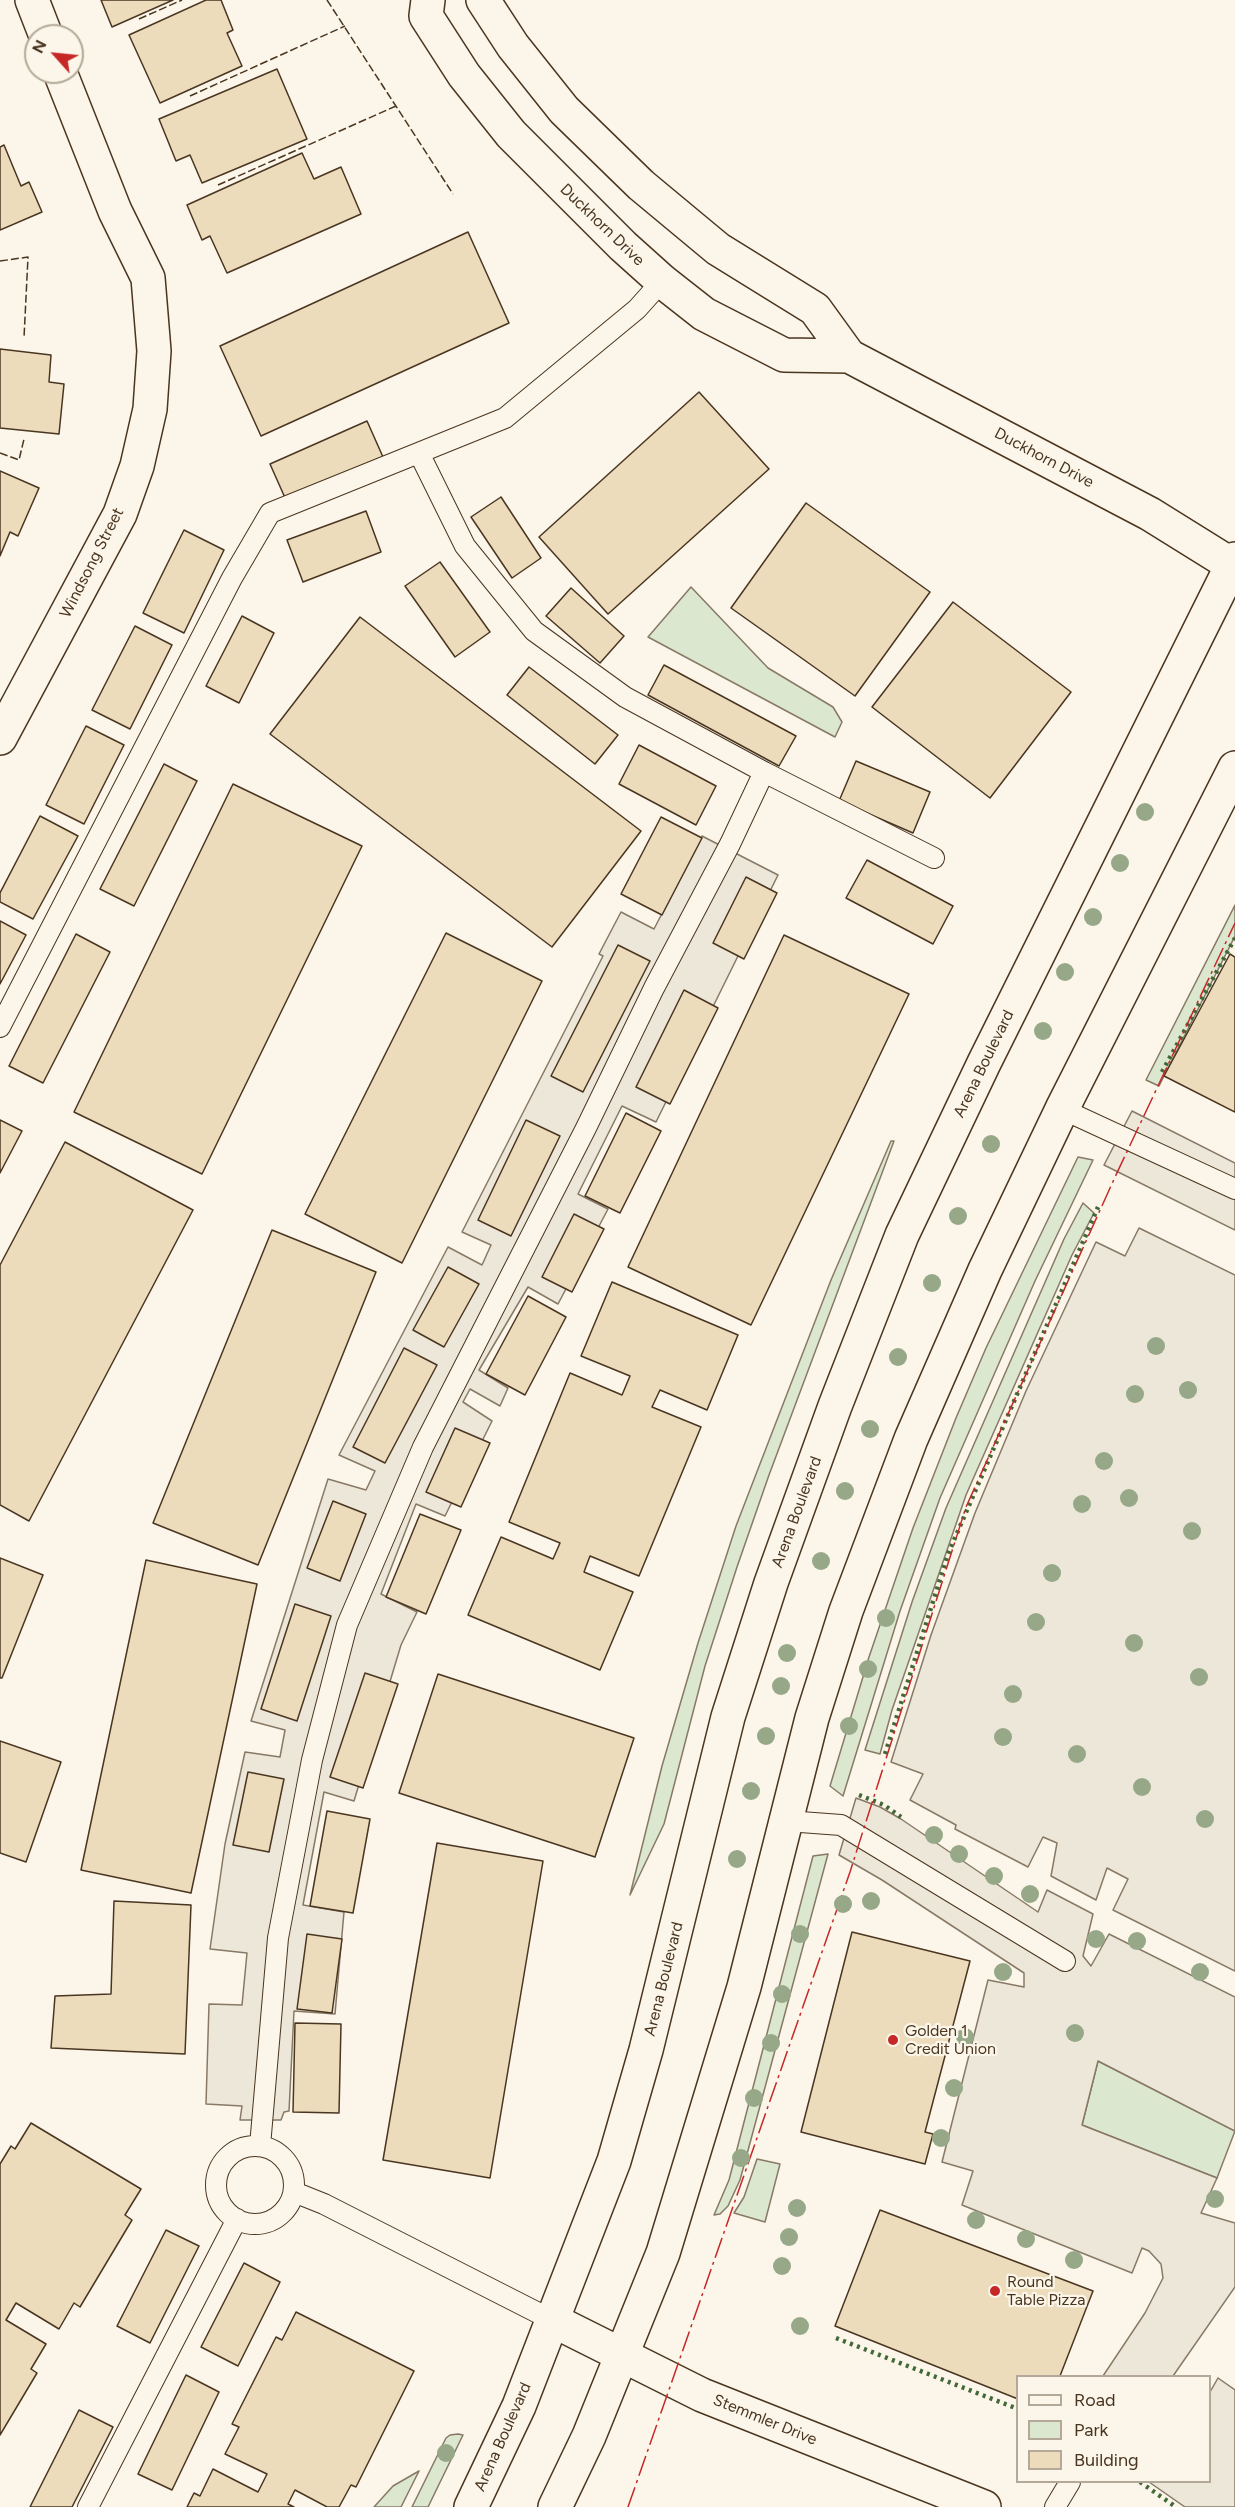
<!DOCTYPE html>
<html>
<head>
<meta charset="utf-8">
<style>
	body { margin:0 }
	#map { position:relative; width:1235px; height:2507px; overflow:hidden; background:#fbf6e9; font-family:Figtree,sans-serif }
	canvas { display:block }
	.legend { position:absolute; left:1016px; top:2375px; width:195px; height:108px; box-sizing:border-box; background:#fbf6e9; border:2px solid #b4a999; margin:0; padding:8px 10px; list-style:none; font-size:18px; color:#4a3520 }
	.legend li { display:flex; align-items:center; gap:12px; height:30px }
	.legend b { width:30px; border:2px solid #b4a999 }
	.north { position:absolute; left:24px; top:24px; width:60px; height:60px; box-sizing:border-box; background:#fbf6e9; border:2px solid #b4a999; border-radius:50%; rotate:297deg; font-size:16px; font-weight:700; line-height:24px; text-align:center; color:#4a3520 }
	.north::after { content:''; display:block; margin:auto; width:21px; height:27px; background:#c62828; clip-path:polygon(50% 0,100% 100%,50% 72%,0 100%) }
</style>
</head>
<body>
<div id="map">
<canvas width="1235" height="2507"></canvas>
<ul class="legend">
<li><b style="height:8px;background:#fbf6e9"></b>Road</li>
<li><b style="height:16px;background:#dce7d0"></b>Park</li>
<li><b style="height:16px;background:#ecdcbc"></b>Building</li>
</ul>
<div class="north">N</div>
</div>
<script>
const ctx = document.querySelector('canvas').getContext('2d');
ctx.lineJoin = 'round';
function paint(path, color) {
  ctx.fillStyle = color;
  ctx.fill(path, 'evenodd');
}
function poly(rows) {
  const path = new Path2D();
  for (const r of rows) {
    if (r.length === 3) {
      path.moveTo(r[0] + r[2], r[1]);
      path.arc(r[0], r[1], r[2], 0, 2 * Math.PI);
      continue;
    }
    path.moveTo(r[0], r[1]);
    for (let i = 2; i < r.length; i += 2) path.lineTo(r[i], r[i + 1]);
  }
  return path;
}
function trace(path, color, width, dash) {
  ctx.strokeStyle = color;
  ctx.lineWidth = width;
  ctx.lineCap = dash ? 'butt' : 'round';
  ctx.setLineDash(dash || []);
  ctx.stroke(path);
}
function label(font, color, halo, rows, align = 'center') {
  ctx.font = font + ' Figtree,sans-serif';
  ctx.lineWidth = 4.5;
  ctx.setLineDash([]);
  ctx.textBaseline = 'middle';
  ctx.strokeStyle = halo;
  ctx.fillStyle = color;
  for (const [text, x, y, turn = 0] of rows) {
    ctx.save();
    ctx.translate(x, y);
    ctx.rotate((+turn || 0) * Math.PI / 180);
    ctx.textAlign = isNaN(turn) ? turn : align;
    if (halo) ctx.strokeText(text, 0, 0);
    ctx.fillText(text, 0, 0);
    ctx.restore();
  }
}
const green = poly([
	[691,587,768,668,833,707,842,722,835,737,648,637,691,587],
	[1235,905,1235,936,1159,1086,1146,1080,1235,905],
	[891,1141,894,1141,769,1475,737,1567,705,1666,664,1824,630,1895,662,1766,698,1643,736,1526,831,1280,891,1141],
	[1078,1157,1093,1160,1035,1281,940,1498,900,1611,843,1796,830,1786,869,1657,913,1528,956,1418,986,1348,1078,1157],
	[1083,1203,1094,1213,1072,1255,966,1495,892,1710,880,1754,865,1750,912,1602,946,1508,1064,1239,1083,1203],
	[828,1854,740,2180,728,2206,720,2214,714,2215,729,2180,813,1856,828,1854],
	[1098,2061,1235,2131,1217,2178,1082,2125,1098,2061],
	[757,2159,780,2164,765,2222,734,2213,744,2197,757,2159],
	[458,2434,463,2435,428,2507,412,2507,446,2438,450,2435,458,2434],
	[419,2471,401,2507,374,2507,393,2486,419,2471]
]);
const parking = poly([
	[702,836,778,875,656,1122,622,1106,578,1194,608,1209,558,1304,528,1287,479,1370,508,1388,500,1406,470,1389,463,1402,492,1421,445,1516,416,1504,381,1594,417,1612,401,1645,354,1801,324,1792,303,1905,344,1912,335,2014,294,2011,289,2111,284,2112,281,2120,240,2120,242,2106,206,2104,209,2004,242,2005,247,1953,210,1949,225,1844,245,1752,280,1757,285,1730,251,1721,328,1479,366,1490,375,1471,339,1455,448,1247,482,1265,491,1245,462,1232,603,956,599,954,621,912,654,929,702,836],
	[1132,1111,1235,1163,1235,1230,1104,1165,1132,1111],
	[1139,1228,1235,1275,1235,1971,1113,1910,1128,1879,1107,1868,1096,1900,1051,1876,1057,1843,1043,1837,1028,1867,955,1829,956,1825,910,1800,923,1774,891,1762,931,1635,975,1513,1026,1391,1096,1242,1125,1256,1139,1228],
	[856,1798,880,1807,901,1819,1038,1912,1047,1890,1093,1914,1083,1956,1091,1966,1109,1934,1235,1997,1235,2131,1098,2061,1082,2125,1217,2178,1201,2213,1235,2223,1235,2287,1173,2376,1103,2376,1145,2313,1163,2278,1161,2264,1149,2251,1142,2248,1132,2273,962,2205,973,2171,942,2162,988,1980,1024,1987,1024,1973,882,1880,839,1855,856,1798],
	[1218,2378,1235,2390,1235,2507,1185,2507,1149,2482,1210,2482,1210,2392,1218,2378]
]);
const building = poly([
	[101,0,173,0,112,27,101,0],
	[206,0,221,0,233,30,227,33,242,66,160,103,129,35,206,0],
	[277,69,307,139,202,183,190,155,176,161,159,119,277,69],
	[4,145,21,186,29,182,42,212,0,230,0,147,4,145],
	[302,153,314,179,341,167,361,214,227,273,210,236,202,240,187,205,302,153],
	[468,232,509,323,261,436,220,346,468,232],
	[0,349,51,355,49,382,64,384,59,434,0,428,0,349],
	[699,392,769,469,608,614,539,537,699,392],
	[367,421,383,457,286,500,270,464,367,421],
	[0,471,39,488,18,536,10,532,0,556,0,471],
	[501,497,541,558,512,578,471,517,501,497],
	[806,503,930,592,855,696,731,608,806,503],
	[366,511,381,552,303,582,287,540,366,511],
	[184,530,224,550,184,633,143,613,184,530],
	[440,562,490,632,455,657,405,586,440,562],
	[571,588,624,636,600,663,546,616,571,588],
	[953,602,1071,692,990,798,872,707,953,602],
	[242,616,274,633,239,703,206,686,242,616],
	[360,617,641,831,552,947,270,734,360,617],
	[135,626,172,645,130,729,92,710,135,626],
	[664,665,796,736,779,766,648,695,664,665],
	[529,667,618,735,595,764,507,695,529,667],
	[86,726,124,745,84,824,46,805,86,726],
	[639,745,716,786,696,825,619,784,639,745],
	[856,761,930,792,913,833,839,801,856,761],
	[164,764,197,781,134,906,100,889,164,764],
	[233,784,362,846,202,1174,74,1112,233,784],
	[40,816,78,836,33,919,0,902,0,893,40,816],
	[661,817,702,838,662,915,621,894,661,817],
	[867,860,953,906,933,944,846,898,867,860],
	[746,877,777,893,744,959,713,943,746,877],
	[0,921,26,935,0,984,0,921],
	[446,933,542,981,402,1263,305,1214,446,933],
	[76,934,110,952,43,1083,9,1066,76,934],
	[784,935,909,994,751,1325,628,1267,784,935],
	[618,945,650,961,583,1092,551,1076,618,945],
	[1230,954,1235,957,1235,1112,1164,1076,1230,954],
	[684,990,718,1008,670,1104,636,1087,684,990],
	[626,1113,661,1131,620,1213,585,1196,626,1113],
	[0,1120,22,1131,0,1173,0,1120],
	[526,1120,560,1136,511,1236,478,1220,526,1120],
	[65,1142,193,1210,29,1521,0,1505,0,1265,65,1142],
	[574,1214,604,1229,572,1292,542,1277,574,1214],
	[272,1230,376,1272,258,1565,153,1523,272,1230],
	[448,1267,479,1284,444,1347,413,1330,448,1267],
	[612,1282,738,1335,707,1410,660,1390,652,1407,701,1427,639,1576,590,1556,584,1572,633,1592,600,1670,468,1615,501,1537,553,1559,560,1543,509,1522,570,1373,622,1395,630,1376,581,1356,612,1282],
	[528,1296,566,1317,525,1395,486,1374,528,1296],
	[404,1348,437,1365,385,1463,353,1447,404,1348],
	[455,1428,490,1443,461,1507,426,1492,455,1428],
	[333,1501,366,1514,340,1581,307,1568,333,1501],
	[420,1514,461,1530,426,1614,386,1597,420,1514],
	[0,1558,43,1575,2,1678,0,1678,0,1558],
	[146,1560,257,1584,191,1893,81,1870,146,1560],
	[295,1604,331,1616,297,1721,261,1709,295,1604],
	[365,1673,398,1684,363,1788,330,1777,365,1673],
	[438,1674,634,1738,595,1857,399,1793,438,1674],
	[0,1741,61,1762,26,1862,0,1853,0,1741],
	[248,1772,284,1779,269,1852,233,1845,248,1772],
	[327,1811,370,1819,353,1913,310,1906,327,1811],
	[437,1843,543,1861,490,2178,383,2160,437,1843],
	[114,1901,191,1905,185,2054,51,2048,55,1996,111,1994,114,1901],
	[852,1932,970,1961,925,2132,933,2134,925,2164,801,2132,852,1932],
	[307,1934,342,1939,332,2013,297,2009,307,1934],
	[295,2023,341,2024,339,2113,293,2112,295,2023],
	[31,2123,141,2189,125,2215,132,2220,80,2307,74,2303,59,2329,16,2303,6,2320,46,2344,31,2369,37,2373,0,2435,0,2164,11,2146,15,2149,31,2123],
	[880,2210,1093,2291,1060,2376,1018,2376,1018,2399,835,2326,880,2210],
	[166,2230,199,2246,150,2343,117,2326,166,2230],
	[244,2263,280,2282,238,2366,201,2347,244,2263],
	[296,2312,414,2371,356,2487,351,2485,339,2507,327,2507,295,2490,288,2504,294,2507,187,2507,194,2493,200,2496,213,2469,258,2492,267,2474,225,2454,239,2427,232,2424,276,2337,282,2340,296,2312],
	[186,2375,219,2392,172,2490,138,2474,186,2375],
	[79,2410,113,2427,72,2507,30,2507,79,2410]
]);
const lane = poly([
	[419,453,465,546,534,631,625,697,764,772],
	[0,1027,232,578,270,513,505,418,637,309,662,281],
	[1062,1109,1235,1189],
	[787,1821,841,1825,1065,1961],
	[260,2146,278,1938,312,1760,347,1625,423,1447,586,1128,654,988,730,844,764,772,934,858],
	[255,2185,39],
	[294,2192,324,2204,552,2320],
	[88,2507,237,2219],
	[1055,2507,1070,2482]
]);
const street = poly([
	[32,0,46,36],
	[428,0,426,16,464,75,511,134,623,246,662,281,704,314,784,355,849,356],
	[483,0,513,46,564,110,641,185,718,249,815,309,849,356,1150,514,1232,565],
	[0,738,120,514,137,466,150,409,154,351,148,278,115,211,60,72],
	[552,2320,702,2395,984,2507]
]);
const secondary = poly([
	[471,2507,519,2406,614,2161,646,2050,728,1717,771,1583,835,1406,902,1235,984,1063,1235,559],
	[555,2507,589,2436,663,2253,744,1987,812,1718,846,1611,911,1439,985,1270,1062,1109,1235,768]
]);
const hedge = poly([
	[1162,1072,1235,938],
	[885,1754,948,1554,1098,1207],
	[859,1795,884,1805,901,1817],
	[836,2338,1018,2409],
	[1140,2482,1176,2507]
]);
const fence = poly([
	[327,0,453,194],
	[139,19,182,0],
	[190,96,345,26],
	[218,185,396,106],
	[0,261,28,257,24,338],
	[0,453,19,460,24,439]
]);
const power = poly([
	[628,2507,850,1872,966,1507,1115,1177,1235,923]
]);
const trees = [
	[1145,812],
	[1120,863],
	[1093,917],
	[1065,972],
	[1043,1031],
	[991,1144],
	[958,1216],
	[932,1283],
	[1156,1346],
	[898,1357],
	[1188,1390],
	[1135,1394],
	[870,1429],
	[1104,1461],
	[845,1491],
	[1129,1498],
	[1082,1504],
	[1192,1531],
	[821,1561],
	[1052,1573],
	[886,1618],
	[1036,1622],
	[1134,1643],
	[787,1653],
	[868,1669],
	[1199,1677],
	[781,1686],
	[1013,1694],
	[849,1726],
	[766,1736],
	[1003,1737],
	[1077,1754],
	[1142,1787],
	[751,1791],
	[1205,1819],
	[934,1835],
	[959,1854],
	[737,1859],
	[994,1876],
	[1030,1894],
	[871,1901],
	[843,1904],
	[800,1934],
	[1096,1939],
	[1137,1941],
	[1003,1972],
	[1200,1972],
	[782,1994],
	[1075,2033],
	[965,2037],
	[771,2043],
	[954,2088],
	[754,2098],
	[941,2138],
	[741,2158],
	[1215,2199],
	[797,2208],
	[976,2220],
	[789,2237],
	[1026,2239],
	[1074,2260],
	[782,2266],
	[800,2326],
	[446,2453]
];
const markers = [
	[893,2040,6,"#c62828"],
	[995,2291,6,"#c62828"]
];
const streetNames = [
	["Duckhorn Drive",602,225,44],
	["Duckhorn Drive",1044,458,28],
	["Windsong Street",92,563,-63],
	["Arena Boulevard",984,1064,-64],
	["Arena Boulevard",797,1512,-70],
	["Arena Boulevard",664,1979,-76],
	["Stemmler Drive",765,2420,22],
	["Arena Boulevard",503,2437,-66]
];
const poiNames = [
	["Golden 1",905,2031],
	["Credit Union",905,2049],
	["Round",1007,2282],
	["Table Pizza",1007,2300]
];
paint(green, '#dce7d0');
trace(green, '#887966', 1.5);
paint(parking, '#ede7d9');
trace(parking, '#887966', 1.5);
paint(building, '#ecdcbc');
trace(building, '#4a3520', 1.5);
trace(lane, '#4a3520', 22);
trace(street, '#4a3520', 36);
trace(secondary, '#4a3520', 36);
trace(lane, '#fbf6e9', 20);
trace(street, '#fbf6e9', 33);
trace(secondary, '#fbf6e9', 33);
trace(hedge, '#436837', 4.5, [3, 4.5]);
trace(fence, '#4a3520', 1.5, [8, 3]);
trace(power, '#c62828', 1.5, [21, 4.5, 3, 4.5]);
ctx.fillStyle = '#96a887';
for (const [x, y] of trees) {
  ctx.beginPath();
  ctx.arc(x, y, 9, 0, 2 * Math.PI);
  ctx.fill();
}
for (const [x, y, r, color] of markers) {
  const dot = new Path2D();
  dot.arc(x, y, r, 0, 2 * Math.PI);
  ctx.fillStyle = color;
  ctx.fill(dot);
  trace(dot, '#fbf6e9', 2);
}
label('16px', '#4a3520', '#fbf6e9', streetNames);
label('16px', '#4a3520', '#fbf6e9', poiNames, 'left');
</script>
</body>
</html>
